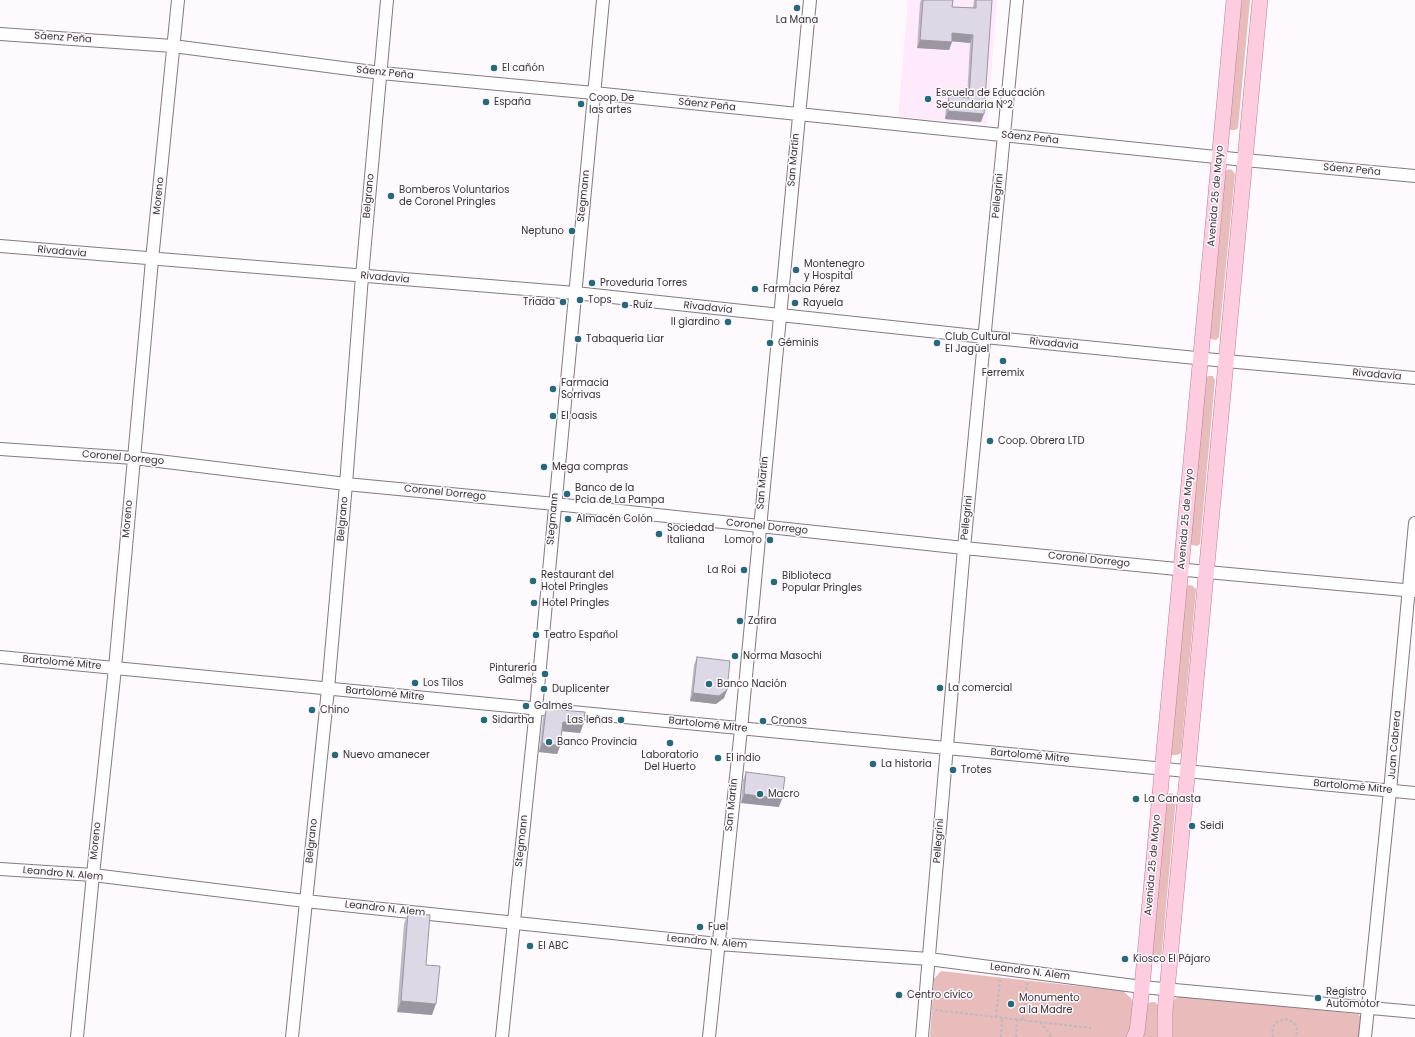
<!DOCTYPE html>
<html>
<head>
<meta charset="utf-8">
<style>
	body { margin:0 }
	canvas { display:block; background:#fef9fd }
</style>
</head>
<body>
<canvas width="1415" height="1037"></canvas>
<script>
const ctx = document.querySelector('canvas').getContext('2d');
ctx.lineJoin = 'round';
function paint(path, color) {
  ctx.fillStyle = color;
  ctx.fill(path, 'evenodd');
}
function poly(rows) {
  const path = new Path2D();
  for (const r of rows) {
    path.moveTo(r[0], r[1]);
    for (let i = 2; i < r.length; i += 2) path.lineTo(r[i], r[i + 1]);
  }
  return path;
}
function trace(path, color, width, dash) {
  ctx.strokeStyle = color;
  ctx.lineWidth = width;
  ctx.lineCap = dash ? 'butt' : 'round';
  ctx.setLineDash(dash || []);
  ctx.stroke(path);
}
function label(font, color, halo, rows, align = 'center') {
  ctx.font = font + ' Poppins,sans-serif';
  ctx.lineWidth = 3;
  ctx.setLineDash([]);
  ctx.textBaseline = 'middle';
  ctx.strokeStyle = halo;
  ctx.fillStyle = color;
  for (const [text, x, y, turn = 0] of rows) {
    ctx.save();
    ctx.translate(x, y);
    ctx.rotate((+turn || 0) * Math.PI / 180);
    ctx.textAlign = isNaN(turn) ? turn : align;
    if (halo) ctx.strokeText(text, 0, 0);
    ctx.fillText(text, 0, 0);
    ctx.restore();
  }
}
const built = poly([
	[908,0,997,0,987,124,898,117]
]);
const green = poly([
	[1240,0,1250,0,1238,128,1235,130,1230,130,1228,127],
	[1228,169,1232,170,1235,174,1219,337,1216,340,1211,339,1209,336,1224,173],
	[1208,376,1213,376,1215,380,1200,544,1197,546,1192,545,1190,543,1205,379],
	[1189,585,1193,586,1196,589,1181,753,1177,755,1172,755,1170,752,1185,588],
	[1170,793,1174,794,1176,798,1161,961,1158,964,1153,963,1151,960,1166,797],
	[941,971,1123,991,1131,998,1134,1007,1132,1030,1127,1037,930,1037,934,979],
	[1181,996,1358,1014,1361,1017,1361,1037,1169,1037,1171,1004,1176,998],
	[1151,1002,1155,1002,1158,1005,1160,1037,1140,1037,1148,1003]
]);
const path = poly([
	[935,1010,1091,1028],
	[996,1017,1000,980],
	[1023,1020,1027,983],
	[1040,1022,1052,1037],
	[1001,1037,1002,1018],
	[1016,1037,1017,1019],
	[1273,1037,1272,1033,1274,1025,1277,1022,1285,1019,1289,1020,1296,1025,1297,1030,1296,1037]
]);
const minor = poly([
	[0,34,173,46,381,73,594,93,1245,160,1415,176],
	[0,246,575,293,985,337,1226,361,1415,378],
	[0,449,134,458,346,484,555,504,964,548,1207,572,1415,591],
	[0,657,1415,793],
	[0,869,93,875,305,901,718,944,929,959,1142,987,1415,1012],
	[77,1037,93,875,115,668,152,260,178,0],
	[292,1037,328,689,346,484,362,276,387,0],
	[502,1037,536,709,603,0],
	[709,1037,741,729,810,0],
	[922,1037,964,548,1017,0],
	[1365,1037,1390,791,1415,523]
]);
const major = poly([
	[1134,1037,1137,1032,1142,987,1234,0],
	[1165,1037,1165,1012,1260,0]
]);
const wall = poly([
	[921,0,953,0,952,7,973,8,974,0,992,0,981,122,945,119,946,105,949,96,967,98,970,43,952,41,949,50,917,48,920,3],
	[697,657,727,690,724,698,716,704,690,701,694,665],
	[546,710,583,725,580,733,562,731,560,746,557,754,539,752,543,718],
	[746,772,779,807,741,803,743,780],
	[408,913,426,965,432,1015,397,1012,404,924]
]);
const shadedWall = poly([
	[952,33,973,35,970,43,949,41],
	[920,40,952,42,949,50,917,48],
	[948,111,984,114,981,122,945,119],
	[727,690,724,698,716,704,690,701,693,693],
	[563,722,583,725,580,733,560,731],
	[542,743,560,746,557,754,539,752],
	[744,794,782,799,779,807,741,803],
	[401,1001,436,1004,432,1015,397,1012]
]);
const building = poly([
	[923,0,953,0,952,7,976,8,976,0,992,0,984,114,948,111,949,96,969,98,973,35,952,33,952,42,920,40,923,0],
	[697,657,730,661,727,690,719,696,693,693,697,657],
	[548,709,585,712,583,725,563,722,560,746,542,743,546,710,548,709],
	[746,772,785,777,782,799,744,794,746,772],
	[408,913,430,915,426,965,440,966,436,1004,401,1001,408,913]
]);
const markers = [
	[797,8,4,"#25697a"],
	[494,68,4,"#25697a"],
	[928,99,4,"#25697a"],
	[486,102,4,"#25697a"],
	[581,104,4,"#25697a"],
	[391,196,4,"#25697a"],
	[572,231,4,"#25697a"],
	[796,270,4,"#25697a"],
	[592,283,4,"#25697a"],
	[755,289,4,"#25697a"],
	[580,300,4,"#25697a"],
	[563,302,4,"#25697a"],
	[795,303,4,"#25697a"],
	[625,305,4,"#25697a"],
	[728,322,4,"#25697a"],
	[578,339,4,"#25697a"],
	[770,343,4,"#25697a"],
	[937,343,4,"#25697a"],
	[1003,361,4,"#25697a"],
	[553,389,4,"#25697a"],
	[553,416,4,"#25697a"],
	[990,441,4,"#25697a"],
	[544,467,4,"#25697a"],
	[567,494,4,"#25697a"],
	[568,519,4,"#25697a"],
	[659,534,4,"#25697a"],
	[770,540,4,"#25697a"],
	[744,570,4,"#25697a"],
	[533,581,4,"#25697a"],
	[774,582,4,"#25697a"],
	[534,603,4,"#25697a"],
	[740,621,4,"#25697a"],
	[536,635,4,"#25697a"],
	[735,656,4,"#25697a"],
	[545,674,4,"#25697a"],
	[415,683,4,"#25697a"],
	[709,684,4,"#25697a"],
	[940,688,4,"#25697a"],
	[544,689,4,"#25697a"],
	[526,706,4,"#25697a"],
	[312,710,4,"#25697a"],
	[484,720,4,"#25697a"],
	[621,720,4,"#25697a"],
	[763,721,4,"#25697a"],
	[549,742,4,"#25697a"],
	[670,743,4,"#25697a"],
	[335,755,4,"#25697a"],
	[718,758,4,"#25697a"],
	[873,764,4,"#25697a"],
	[953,770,4,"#25697a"],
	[760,794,4,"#25697a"],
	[1136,799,4,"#25697a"],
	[1192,826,4,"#25697a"],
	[700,927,4,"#25697a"],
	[530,946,4,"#25697a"],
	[1125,959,4,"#25697a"],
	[899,995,4,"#25697a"],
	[1318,998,4,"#25697a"],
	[1011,1004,4,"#25697a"]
];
const poiNames = [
	["La Mana",797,20,"center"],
	["El cañón",502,68],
	["Escuela de Educación",936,93],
	["Secundaria N°2",936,105],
	["Coop. De",589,98],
	["las artes",589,110],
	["España",494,102],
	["Bomberos Voluntarios",399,190],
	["de Coronel Pringles",399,202],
	["Neptuno",564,231,"right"],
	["Montenegro",804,264],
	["y Hospital",804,276],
	["Proveduria Torres",600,283],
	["Farmacia Pérez",763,289],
	["Tops",588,300],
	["Tríada",555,302,"right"],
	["Rayuela",803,303],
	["Ruíz",633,305],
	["Il giardino",720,322,"right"],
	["Club Cultural",945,337],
	["El Jagüel",945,349],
	["Tabaquería Liar",586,339],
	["Géminis",778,343],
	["Ferremix",1003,373,"center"],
	["Farmacia",561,383],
	["Sorrivas",561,395],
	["El oasis",561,416],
	["Coop. Obrera LTD",998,441],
	["Mega compras",552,467],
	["Banco de la",575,488],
	["Pcia de La Pampa",575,500],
	["Almacén Colón",576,519],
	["Sociedad",667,528],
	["Italiana",667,540],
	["Lomoro",762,540,"right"],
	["La Roi",736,570,"right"],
	["Restaurant del",541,575],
	["Hotel Pringles",541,587],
	["Biblioteca",782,576],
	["Popular Pringles",782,588],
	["Hotel Pringles",542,603],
	["Zafira",748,621],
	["Teatro Español",544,635],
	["Norma Masochi",743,656],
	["Pinturería",537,668,"right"],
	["Galmes",537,680,"right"],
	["Los Tilos",423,683],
	["Banco Nación",717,684],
	["La comercial",948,688],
	["Duplicenter",552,689],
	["Galmes",534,706],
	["Chino",320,710],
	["Sidartha",492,720],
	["Las leñas",613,720,"right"],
	["Cronos",771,721],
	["Banco Provincia",557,742],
	["Nuevo amanecer",343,755],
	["Laboratorio",670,755,"center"],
	["Del Huerto",670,767,"center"],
	["El indio",726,758],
	["La historia",881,764],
	["Trotes",961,770],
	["Macro",768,794],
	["La Canasta",1144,799],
	["Seidi",1200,826],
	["Fuel",708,927],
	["El ABC",538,946],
	["Kiosco El Pájaro",1133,959],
	["Registro",1326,992],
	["Automotor",1326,1004],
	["Centro cívico",907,995],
	["Monumento",1019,998],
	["a la Madre",1019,1010]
];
const streetNames = [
	["Sáenz Peña",63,38,4],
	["Sáenz Peña",385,73,6],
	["Sáenz Peña",707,105,6],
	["Sáenz Peña",1030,138,6],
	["San Martín",794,160,-85],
	["Sáenz Peña",1352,170,5],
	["Moreno",159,196,-84],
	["Belgrano",369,196,-85],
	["Stegmann",584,196,-84],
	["Pellegrini",998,196,-85],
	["Avenida 25 de Mayo",1216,196,-85],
	["Rivadavia",62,252,5],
	["Rivadavia",385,278,5],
	["Rivadavia",708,308,6],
	["Rivadavia",1054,344,6],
	["Rivadavia",1377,375,5],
	["Coronel Dorrego",123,458,5],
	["San Martín",763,483,-85],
	["Coronel Dorrego",445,493,6],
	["Pellegrini",967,518,-84],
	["Moreno",128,519,-85],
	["Belgrano",343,519,-85],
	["Stegmann",553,519,-85],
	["Avenida 25 de Mayo",1186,519,-85],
	["Coronel Dorrego",767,527,6],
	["Coronel Dorrego",1089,560,6],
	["Bartolomé Mitre",62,663,5],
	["Bartolomé Mitre",385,694,5],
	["Bartolomé Mitre",708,725,6],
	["Juan Cabrera",1395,745,-85],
	["Bartolomé Mitre",1030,756,5],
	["Bartolomé Mitre",1353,787,5],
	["San Martín",732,805,-84],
	["Moreno",96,841,-84],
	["Belgrano",312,841,-84],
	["Stegmann",522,841,-84],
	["Pellegrini",939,841,-86],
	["Avenida 25 de Mayo",1153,865,-85],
	["Leandro N. Alem",63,874,5],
	["Leandro N. Alem",385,909,6],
	["Leandro N. Alem",707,942,5],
	["Leandro N. Alem",1030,972,7]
];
paint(built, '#feeafa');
paint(green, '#e9bcbc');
trace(minor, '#857982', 14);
trace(major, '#b88096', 16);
trace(path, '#beb9bd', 2, [3, 2]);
trace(minor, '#fff', 12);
trace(major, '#feccdf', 15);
paint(wall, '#bfb9c5');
paint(shadedWall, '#9b96a0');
paint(building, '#ded7e5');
trace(building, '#9b96a0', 1);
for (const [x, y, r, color] of markers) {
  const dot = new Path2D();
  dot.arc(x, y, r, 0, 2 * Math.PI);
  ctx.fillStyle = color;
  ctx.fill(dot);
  trace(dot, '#fef9fd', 1.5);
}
label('10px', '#373236', '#fef9fd', poiNames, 'left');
label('10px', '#373236', '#fef9fd', streetNames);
</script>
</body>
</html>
